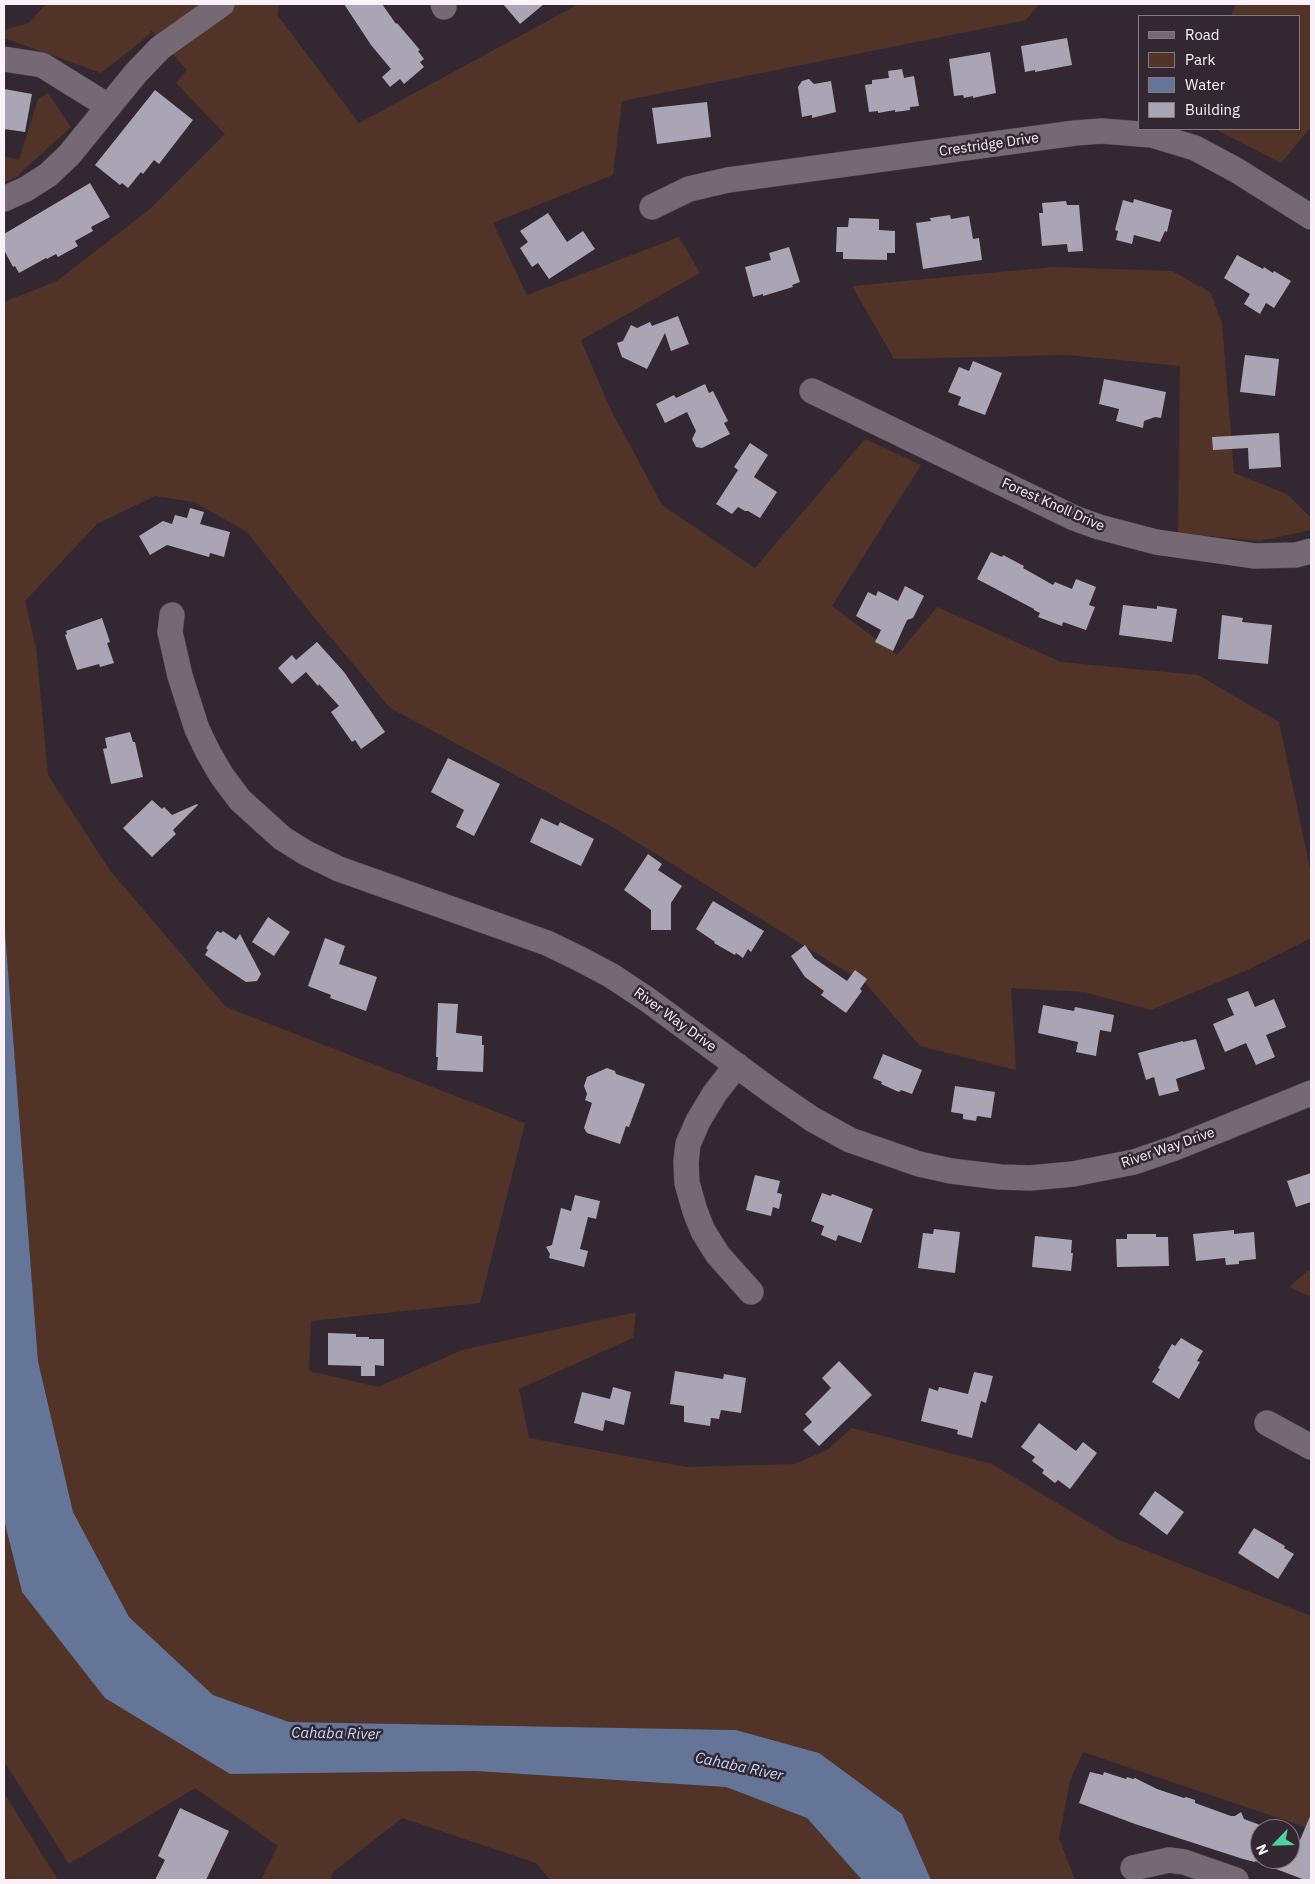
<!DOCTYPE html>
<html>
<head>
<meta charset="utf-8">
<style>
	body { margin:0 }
	#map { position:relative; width:1315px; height:1884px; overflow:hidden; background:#332831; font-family:"IBM Plex Sans",sans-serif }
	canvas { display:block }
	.frame { position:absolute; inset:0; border:5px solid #faf2f8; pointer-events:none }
	.legend { position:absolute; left:1138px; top:15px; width:162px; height:115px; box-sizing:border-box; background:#332831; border:1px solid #837981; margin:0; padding:6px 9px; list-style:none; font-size:15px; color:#faf2f8 }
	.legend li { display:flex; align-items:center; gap:10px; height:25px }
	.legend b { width:25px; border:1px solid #837981 }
	.north { position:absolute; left:1250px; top:1819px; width:50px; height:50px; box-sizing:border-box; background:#332831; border:1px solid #837981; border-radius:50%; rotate:246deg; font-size:14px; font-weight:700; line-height:20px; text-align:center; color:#faf2f8 }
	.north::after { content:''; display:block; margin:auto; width:18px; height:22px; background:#4cd39b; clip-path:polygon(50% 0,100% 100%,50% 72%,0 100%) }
</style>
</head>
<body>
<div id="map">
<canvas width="1315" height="1884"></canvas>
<div class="frame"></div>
<ul class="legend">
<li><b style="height:6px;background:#766974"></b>Road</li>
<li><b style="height:14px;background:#523328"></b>Park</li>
<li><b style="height:14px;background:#647598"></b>Water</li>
<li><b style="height:14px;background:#a9a5b4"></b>Building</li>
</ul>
<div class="north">N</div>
</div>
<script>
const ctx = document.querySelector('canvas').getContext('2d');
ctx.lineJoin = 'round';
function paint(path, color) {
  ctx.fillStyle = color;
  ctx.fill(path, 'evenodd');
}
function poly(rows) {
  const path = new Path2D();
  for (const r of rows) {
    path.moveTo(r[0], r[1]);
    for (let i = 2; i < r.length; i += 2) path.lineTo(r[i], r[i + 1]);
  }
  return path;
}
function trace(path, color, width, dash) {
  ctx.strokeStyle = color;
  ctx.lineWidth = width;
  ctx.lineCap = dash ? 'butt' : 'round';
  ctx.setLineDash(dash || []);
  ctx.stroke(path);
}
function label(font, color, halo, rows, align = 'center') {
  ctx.font = font + ' "IBM Plex Sans",sans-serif';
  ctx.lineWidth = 5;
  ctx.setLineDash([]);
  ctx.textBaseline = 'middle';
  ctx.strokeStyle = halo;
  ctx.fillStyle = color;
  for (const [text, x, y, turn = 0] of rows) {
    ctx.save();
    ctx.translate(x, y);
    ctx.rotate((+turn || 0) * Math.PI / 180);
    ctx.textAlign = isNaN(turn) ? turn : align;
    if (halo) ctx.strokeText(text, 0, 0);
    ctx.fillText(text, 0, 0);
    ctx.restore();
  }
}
const green = poly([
	[46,4,279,4,278,16,359,123,579,4,1039,4,1026,20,622,101,613,175,493,223,527,295,679,237,700,273,581,340,609,406,662,505,755,568,865,439,921,465,832,606,897,655,937,607,1061,662,1198,675,1279,722,1311,873,1311,938,1245,971,1151,1010,1084,992,1011,988,1016,1070,920,1046,866,984,614,828,390,708,313,616,247,532,194,502,155,496,97,524,25,601,36,647,48,775,109,869,226,1007,525,1123,480,1303,311,1321,309,1371,378,1387,462,1350,636,1312,633,1338,519,1389,529,1438,686,1467,794,1464,827,1450,852,1428,992,1464,1117,1539,1311,1616,1311,1829,1083,1752,1070,1781,1059,1838,1075,1880,931,1880,902,1814,819,1753,736,1730,289,1722,213,1695,129,1617,73,1512,38,1361,4,919,4,302,57,281,150,209,225,134,176,83,187,70,151,30,150,34,101,73,4,38,4,30,29,23],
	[1236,4,1311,4,1311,127,1281,163,1215,129,1299,129,1299,16,1231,16],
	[48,93,71,127,17,176,4,183,4,156,19,160,38,99],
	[1053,267,1172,271,1210,292,1222,323,1234,473,1287,494,1311,518,1311,530,1260,541,1178,533,1180,366,1069,355,894,359,852,286],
	[1311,1268,1311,1297,1289,1287],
	[4,1520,22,1592,230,1774,475,1771,726,1787,807,1818,862,1880,550,1880,536,1863,402,1818,332,1873,331,1880,261,1880,278,1846,195,1788,69,1864,4,1761],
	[4,1793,58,1880,4,1880]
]);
const water = poly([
	[4,919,38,1361,73,1512,129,1617,213,1695,289,1722,736,1730,819,1753,902,1814,931,1880,862,1880,807,1818,726,1787,475,1771,230,1774,105,1698,22,1592,4,1520]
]);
const building = poly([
	[344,4,382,4,396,24,397,23,420,50,418,51,424,59,420,62,424,67,404,84,400,79,390,87,382,77,391,69,371,45],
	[503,4,544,4,520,24],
	[1067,38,1072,65,1035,72,1035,70,1025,72,1021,46],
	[990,52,996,93,973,98,973,96,964,98,963,95,954,96,949,59],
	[902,69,904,78,914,76,919,106,910,107,910,110,895,112,895,110,878,113,878,111,869,112,865,85,872,84,872,80,889,78,888,71],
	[809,79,814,84,831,81,836,112,812,118,812,115,802,117,798,87,802,81],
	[4,89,32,94,25,132,4,129],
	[155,90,193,120,159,164,154,160,143,174,141,172,128,188,122,183,120,185,95,165],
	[707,102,711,137,657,144,652,108],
	[90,183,110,217,91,227,93,231,75,241,78,246,58,257,56,254,47,259,46,258,19,273,15,266,13,267,4,250,4,234],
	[1134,199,1172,210,1167,232,1165,231,1160,242,1134,235,1132,244,1116,240,1118,231,1115,230,1123,200,1133,203],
	[1066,201,1067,205,1079,205,1083,251,1068,252,1067,244,1042,246,1039,213,1043,213,1042,203],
	[548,213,567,242,583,231,595,249,549,279,538,263,532,267,520,248,528,242,520,231],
	[950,215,951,219,969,216,973,239,979,238,982,260,923,269,916,223,931,221,930,218],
	[849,218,879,219,879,230,895,231,895,253,887,253,887,260,843,259,843,252,836,252,837,227,848,227],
	[789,247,800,282,792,285,793,287,763,296,763,294,753,297,745,267,771,260,769,253],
	[1237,255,1263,269,1264,267,1273,273,1274,271,1291,281,1274,308,1266,303,1260,314,1244,304,1250,294,1224,278],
	[678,316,689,344,671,351,665,333,647,369,622,357,617,343,623,341,631,325,637,328,650,322,652,326],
	[1245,355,1279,359,1275,396,1240,392],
	[973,361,1002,373,985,415,958,405,961,397,948,392,959,367,969,371],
	[1104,379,1166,392,1161,418,1155,417,1144,421,1143,428,1116,421,1119,409,1099,404],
	[705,384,709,393,713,391,728,421,724,423,730,434,702,448,696,447,692,439,696,431,687,412,665,423,656,404,674,395,676,398],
	[1279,433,1281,467,1249,469,1248,448,1213,450,1212,437],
	[750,443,768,455,754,477,777,492,760,518,748,511,745,511,738,507,732,514,716,504,738,470,734,467],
	[190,508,204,512,200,524,230,532,224,557,210,553,209,557,167,545,150,555,139,536,163,521,172,524,175,515,187,518],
	[991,552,1002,557,1003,555,1024,566,1023,568,1053,585,1055,582,1072,589,1076,579,1096,587,1089,605,1095,607,1086,630,1063,622,1062,626,1038,617,1040,613,1034,610,1034,609,977,579],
	[905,586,924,596,913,618,907,620,893,651,875,642,881,630,856,616,868,592,876,596,878,591,898,601],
	[1123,605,1157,609,1157,606,1177,609,1172,642,1119,635],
	[1222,615,1243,618,1242,622,1272,625,1268,664,1218,659],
	[102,618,110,642,107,643,114,663,100,667,99,664,77,670,65,635,67,634,66,631],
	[317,642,344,672,385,732,361,749,355,740,352,742,331,712,339,706,319,684,318,686,306,672,292,684,278,668,292,655,296,660],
	[130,732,133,742,135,742,143,777,111,784,103,749,107,748,105,738],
	[448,758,500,784,474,836,456,827,464,810,431,792],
	[152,800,162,809,164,807,172,815,197,804,198,805,173,830,176,834,152,857,123,828],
	[541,818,558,826,560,822,594,839,581,866,530,842],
	[648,854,662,864,658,870,682,886,671,903,671,930,651,930,651,910,624,890],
	[713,901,764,931,751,952,748,949,743,958,736,953,735,955,714,943,715,942,696,929],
	[268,917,290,932,274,956,252,942],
	[217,931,221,933,223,931,236,940,240,934,261,974,257,981,246,982,205,955,208,950,206,948],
	[325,938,345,946,339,964,377,977,366,1011,330,998,331,995,308,986],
	[805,945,814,958,847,981,855,970,867,979,860,989,862,991,846,1013,821,995,824,991,805,977,791,956],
	[1248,991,1255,1007,1274,999,1286,1027,1266,1035,1275,1057,1256,1065,1246,1043,1225,1052,1213,1024,1234,1015,1227,999],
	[438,1003,458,1004,456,1033,482,1036,482,1045,484,1045,483,1072,437,1070,438,1057,436,1057],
	[1043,1005,1074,1011,1075,1007,1114,1015,1111,1032,1100,1030,1096,1056,1076,1052,1078,1042,1038,1033],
	[1196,1039,1205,1069,1176,1079,1179,1091,1159,1096,1154,1077,1146,1080,1138,1053,1183,1041,1183,1042],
	[883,1054,922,1070,912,1094,901,1090,899,1092,881,1084,882,1082,873,1078],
	[607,1068,615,1071,616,1074,645,1084,629,1127,626,1126,620,1144,587,1133,584,1128,592,1103,585,1100,587,1094,584,1086,587,1077],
	[955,1086,995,1092,991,1118,977,1116,976,1121,963,1119,963,1114,951,1112],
	[1311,1173,1311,1202,1296,1207,1287,1181],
	[755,1175,780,1181,777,1193,782,1194,779,1209,773,1207,771,1216,746,1210],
	[822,1193,831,1196,832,1194,873,1209,861,1243,838,1235,836,1241,821,1235,824,1226,811,1221],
	[575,1195,600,1201,596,1219,588,1217,580,1249,588,1251,584,1267,549,1258,550,1254,546,1247,552,1245,561,1208,571,1211],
	[934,1229,960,1232,955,1273,918,1268,923,1233,933,1234],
	[1234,1230,1234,1234,1254,1232,1256,1259,1239,1261,1239,1264,1226,1265,1225,1258,1196,1261,1193,1234],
	[1127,1234,1156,1234,1156,1237,1168,1237,1169,1266,1117,1267,1116,1239,1127,1239],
	[1035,1236,1072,1240,1071,1253,1073,1253,1071,1271,1032,1267],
	[328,1333,356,1334,356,1337,369,1337,369,1339,384,1339,384,1366,375,1365,375,1376,361,1376,361,1366,328,1365],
	[1181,1338,1203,1351,1197,1361,1200,1362,1179,1399,1152,1382,1160,1369,1158,1368,1172,1344,1175,1346],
	[839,1361,872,1395,819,1446,803,1430,812,1422,805,1414,831,1388,822,1378],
	[675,1371,723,1379,724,1374,746,1378,741,1413,721,1410,719,1419,711,1418,710,1426,684,1422,684,1406,670,1404],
	[974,1372,993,1376,986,1403,981,1401,972,1438,957,1434,958,1430,921,1421,929,1388,938,1391,939,1387,968,1394],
	[613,1387,631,1392,624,1425,605,1420,603,1431,574,1423,582,1392,610,1399],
	[1039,1423,1076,1451,1083,1442,1097,1453,1070,1489,1058,1480,1055,1483,1042,1473,1044,1470,1032,1461,1035,1457,1021,1447],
	[1155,1491,1184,1512,1167,1535,1139,1514],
	[1254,1528,1285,1546,1284,1548,1294,1554,1278,1579,1238,1553],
	[1090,1772,1103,1775,1104,1772,1126,1779,1127,1777,1133,1779,1135,1778,1157,1789,1184,1798,1186,1797,1195,1800,1195,1803,1231,1816,1235,1816,1241,1812,1244,1819,1260,1825,1260,1859,1290,1859,1290,1839,1300,1840,1311,1814,1311,1880,1305,1880,1255,1861,1255,1862,1243,1859,1135,1824,1079,1803],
	[180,1808,229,1831,206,1880,155,1880,165,1860,158,1856]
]);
const minor = poly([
	[443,4,444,7],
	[4,59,42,65,108,106],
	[4,199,26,189,48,175,69,155,136,73,160,48,222,4],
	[652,207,689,189,728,180,1075,133,1102,131,1152,135,1195,148,1236,170,1311,217],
	[812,391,1074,518,1099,527,1156,542,1255,556,1296,555,1311,551],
	[172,615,170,632,180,676,197,729,208,752,222,776,240,800,282,838,306,853,339,869,547,943,580,959,612,976,648,1000,774,1093,812,1119,850,1140,919,1164,951,1171,1000,1177,1030,1178,1073,1174,1134,1162,1175,1148,1311,1093],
	[737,1065,715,1093,698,1121,688,1144,686,1162,687,1183,695,1211,703,1231,718,1255,751,1292],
	[1267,1423,1311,1447],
	[1133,1868,1169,1860,1184,1862,1236,1880]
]);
const streetNames = [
	["Crestridge Drive",989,145,-8],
	["Forest Knoll Drive",1053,505,24],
	["River Way Drive",675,1020,36],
	["River Way Drive",1168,1148,-19]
];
const waterNames = [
	["Cahaba River",336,1734,1],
	["Cahaba River",739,1767,12]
];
paint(green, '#523328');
paint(water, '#647598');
paint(building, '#a9a5b4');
trace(minor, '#51474f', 26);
trace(minor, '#766974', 25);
label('14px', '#faf2f8', '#332831', streetNames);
label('italic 15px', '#c6d8fb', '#332831', waterNames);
</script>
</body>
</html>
